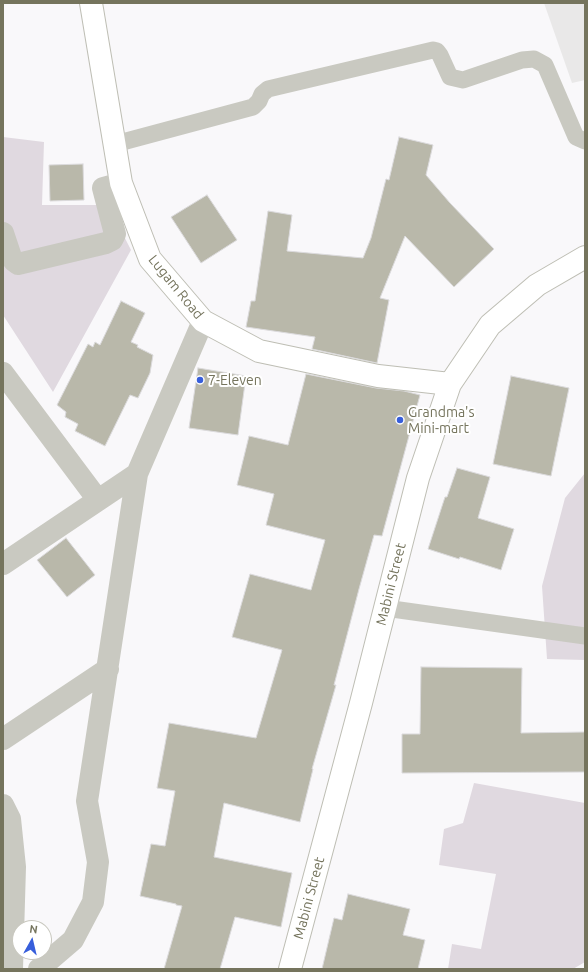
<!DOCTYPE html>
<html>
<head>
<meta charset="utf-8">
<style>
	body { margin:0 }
	#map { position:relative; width:588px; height:972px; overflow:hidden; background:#f9f8fa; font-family:Ubuntu,sans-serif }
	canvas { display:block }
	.frame { position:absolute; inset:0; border:4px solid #75745d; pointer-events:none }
	.north { position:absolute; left:12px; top:920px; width:40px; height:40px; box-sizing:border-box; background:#fff; border:1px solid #c8c7be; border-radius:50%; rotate:8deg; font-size:11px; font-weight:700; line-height:16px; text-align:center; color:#75745d }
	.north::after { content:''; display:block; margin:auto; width:14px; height:18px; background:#375edb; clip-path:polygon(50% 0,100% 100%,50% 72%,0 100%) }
</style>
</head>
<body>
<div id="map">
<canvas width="588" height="972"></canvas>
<div class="frame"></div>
<div class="north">N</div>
</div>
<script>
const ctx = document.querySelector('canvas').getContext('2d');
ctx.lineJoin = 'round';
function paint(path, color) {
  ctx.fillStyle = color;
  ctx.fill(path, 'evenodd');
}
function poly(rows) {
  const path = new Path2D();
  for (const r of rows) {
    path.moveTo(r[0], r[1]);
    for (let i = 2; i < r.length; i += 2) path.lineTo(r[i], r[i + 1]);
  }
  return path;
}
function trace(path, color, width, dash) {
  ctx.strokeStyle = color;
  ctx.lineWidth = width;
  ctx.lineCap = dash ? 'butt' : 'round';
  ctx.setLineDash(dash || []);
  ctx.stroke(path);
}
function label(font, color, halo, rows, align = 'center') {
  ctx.font = font + ' Ubuntu,sans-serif';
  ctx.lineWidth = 4;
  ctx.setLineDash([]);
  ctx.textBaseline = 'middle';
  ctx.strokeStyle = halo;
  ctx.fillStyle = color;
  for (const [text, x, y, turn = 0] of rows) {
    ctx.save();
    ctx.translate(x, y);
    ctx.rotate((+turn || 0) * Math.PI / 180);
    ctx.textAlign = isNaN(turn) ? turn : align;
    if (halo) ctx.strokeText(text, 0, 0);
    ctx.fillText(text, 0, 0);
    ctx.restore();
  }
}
const built = poly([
	[544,3,585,3,585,80,572,83]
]);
const green = poly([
	[3,137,44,142,42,205,108,205,131,250,53,392,3,315],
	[585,473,585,660,547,659,542,586,565,498],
	[474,783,585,803,585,962,573,969,448,969,452,944,481,949,496,874,439,865,444,829,463,823]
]);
const building = poly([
	[399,137,433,145,426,175,450,203,494,249,454,287,405,236,380,298,389,300,377,363,312,349,315,337,246,327,251,301,255,301,268,211,292,215,287,251,363,258,371,238,386,179,389,180,399,137],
	[83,164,84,200,50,201,49,165,83,164],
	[207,195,237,240,201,263,171,217,207,195],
	[121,301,145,313,131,342,138,345,137,347,153,355,150,373,138,398,130,395,105,446,75,431,78,424,65,417,66,412,57,405,88,344,93,347,95,342,100,345,121,301],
	[198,368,246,376,238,435,189,428,198,368],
	[306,374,376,388,404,391,420,395,382,536,374,535,359,589,334,685,336,685,312,769,313,769,300,822,224,803,214,857,292,873,281,927,235,917,220,969,164,969,182,906,176,905,176,904,140,896,151,844,165,846,175,791,157,788,169,723,256,738,282,650,232,637,250,574,311,590,325,540,266,525,274,494,237,485,249,436,288,445,306,374],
	[511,376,569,388,551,476,493,464,511,376],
	[457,468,490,477,478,518,514,529,501,570,460,557,459,559,428,549,445,497,447,497,457,468],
	[66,538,95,575,67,597,37,560,66,538],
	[421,667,522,668,521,733,585,732,585,772,402,773,402,734,420,734,421,667],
	[348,894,410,909,403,935,425,940,418,969,322,969,334,918,342,920,348,894]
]);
const lane = poly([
	[115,144,253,107,259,101,262,94,268,89,433,50,437,51,440,55,450,77,463,80,522,60,534,59,545,65,576,137,585,141],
	[385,608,585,636]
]);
const street = poly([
	[3,233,11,257,14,261,18,264,106,243,112,240,115,234,103,188,121,183],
	[3,373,98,500],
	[3,564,137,474,203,321],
	[3,739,108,669],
	[3,805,10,819,15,867,12,969],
	[39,969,73,940,93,902,98,862,87,801,137,474]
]);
const secondary = poly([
	[91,3,121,183,150,259,203,321,259,351,378,376,450,384],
	[290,969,361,703,418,478,450,384,490,325,537,285,585,257]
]);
const markers = [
	[200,380,4,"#375edb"],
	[400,420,4,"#375edb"]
];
const streetNames = [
	["Lugam Road",176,287,51],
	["Mabini Street",391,584,-76],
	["Mabini Street",309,898,-75]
];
const poiNames = [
	["7-Eleven",208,380],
	["Grandma's",408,412],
	["Mini-mart",408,428]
];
paint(built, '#e9e8e8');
paint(green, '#e0d9e0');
paint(building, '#b9b8aa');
trace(building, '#dbdadc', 1);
trace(secondary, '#bebeb4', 24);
trace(lane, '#c9c9c1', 17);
trace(street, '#c9c9c1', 22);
trace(secondary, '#fff', 22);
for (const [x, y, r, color] of markers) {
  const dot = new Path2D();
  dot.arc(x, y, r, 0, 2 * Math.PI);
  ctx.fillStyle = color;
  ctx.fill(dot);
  trace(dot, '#fff', 1.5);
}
label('14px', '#75745d', '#fff', streetNames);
label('14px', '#75745d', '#fff', poiNames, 'left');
</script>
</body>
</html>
